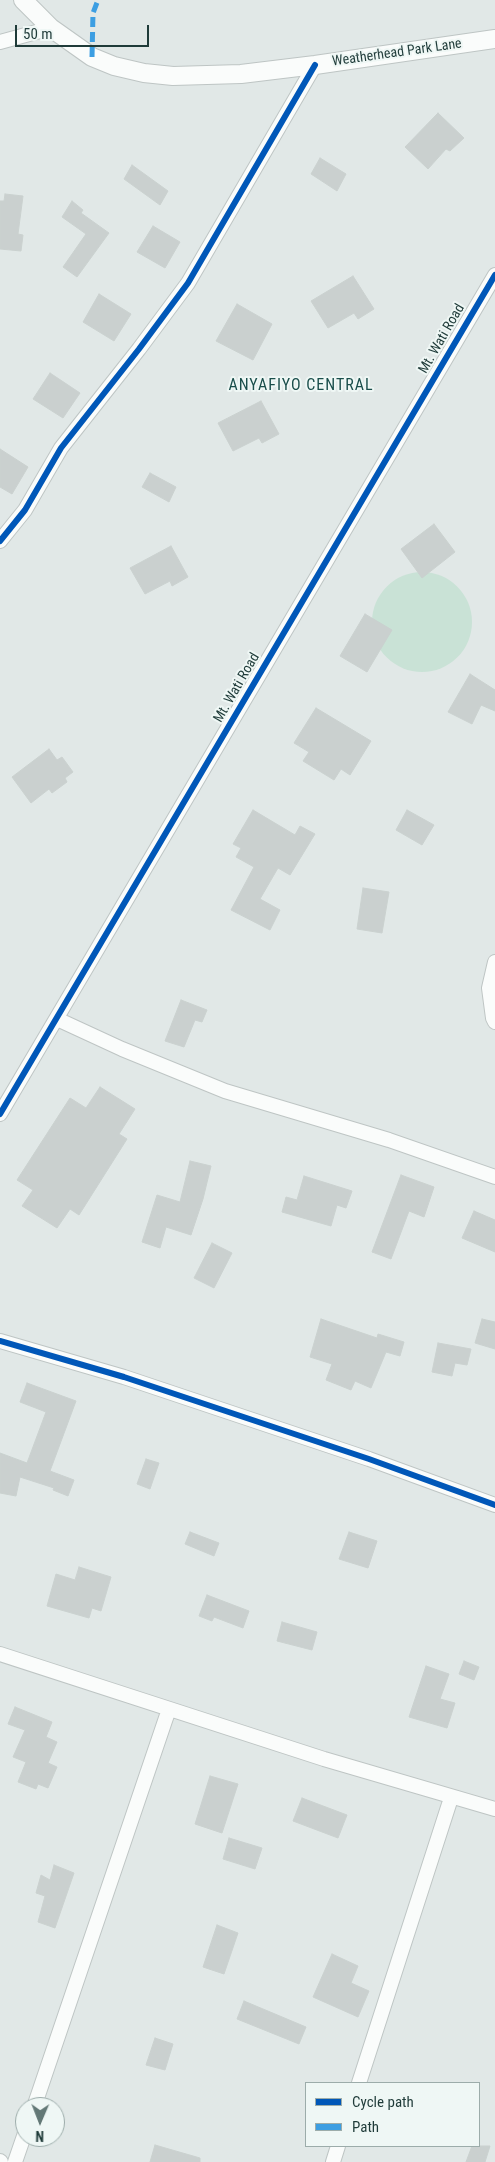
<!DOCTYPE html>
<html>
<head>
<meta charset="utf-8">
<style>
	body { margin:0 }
	#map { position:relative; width:495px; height:2162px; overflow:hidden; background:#e1e8e7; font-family:"Roboto Condensed",sans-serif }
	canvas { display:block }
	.legend { position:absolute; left:305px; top:2082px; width:175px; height:65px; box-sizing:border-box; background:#eff7f5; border:1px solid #9cacaa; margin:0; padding:6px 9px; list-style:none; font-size:15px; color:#1f3b39 }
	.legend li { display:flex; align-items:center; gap:10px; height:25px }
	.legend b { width:25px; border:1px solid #9cacaa }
	.north { position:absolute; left:15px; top:2097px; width:50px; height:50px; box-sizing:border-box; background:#eff7f5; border:1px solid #9cacaa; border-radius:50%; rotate:181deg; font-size:14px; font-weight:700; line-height:20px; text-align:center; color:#1f3b39 }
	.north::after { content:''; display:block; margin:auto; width:18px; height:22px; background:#637876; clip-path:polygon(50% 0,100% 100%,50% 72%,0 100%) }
	.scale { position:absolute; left:15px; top:25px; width:134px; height:22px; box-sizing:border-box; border:2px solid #1f3b39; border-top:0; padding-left:6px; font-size:15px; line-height:18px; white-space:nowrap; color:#1f3b39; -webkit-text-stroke:4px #eff7f5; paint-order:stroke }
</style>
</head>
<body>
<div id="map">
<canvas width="495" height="2162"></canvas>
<ul class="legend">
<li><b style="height:6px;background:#0057b8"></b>Cycle path</li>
<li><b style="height:6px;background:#3c9ee2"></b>Path</li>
</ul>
<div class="north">N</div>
<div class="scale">50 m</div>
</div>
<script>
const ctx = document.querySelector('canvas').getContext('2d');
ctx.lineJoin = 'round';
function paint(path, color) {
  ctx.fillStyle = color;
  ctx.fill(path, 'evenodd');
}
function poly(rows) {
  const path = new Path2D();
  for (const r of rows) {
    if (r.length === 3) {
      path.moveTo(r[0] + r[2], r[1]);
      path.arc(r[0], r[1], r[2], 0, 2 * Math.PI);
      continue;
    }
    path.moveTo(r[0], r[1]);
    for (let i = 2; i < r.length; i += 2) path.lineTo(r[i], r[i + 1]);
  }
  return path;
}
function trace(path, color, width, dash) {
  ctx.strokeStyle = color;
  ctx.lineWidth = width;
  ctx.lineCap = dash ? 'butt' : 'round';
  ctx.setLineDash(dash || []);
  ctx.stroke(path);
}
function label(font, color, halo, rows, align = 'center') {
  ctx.font = font + ' "Roboto Condensed",sans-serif';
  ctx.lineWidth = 4;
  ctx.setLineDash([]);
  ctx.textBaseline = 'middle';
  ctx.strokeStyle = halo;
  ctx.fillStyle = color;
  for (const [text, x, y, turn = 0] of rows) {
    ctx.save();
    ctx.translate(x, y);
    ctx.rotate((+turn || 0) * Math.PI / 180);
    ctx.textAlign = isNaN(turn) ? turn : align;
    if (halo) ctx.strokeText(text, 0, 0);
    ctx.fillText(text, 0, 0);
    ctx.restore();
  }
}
const green = poly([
	[422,622,50]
]);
const building = poly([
	[438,113,464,138,450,151,446,149,428,169,405,147,438,113],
	[320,158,346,174,337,191,311,174,320,158],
	[132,165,168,191,160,205,124,179,132,165],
	[5,194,23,196,18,234,23,235,21,251,0,249,0,201,4,201,5,194],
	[72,201,83,210,81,213,109,233,77,277,63,267,86,234,62,217,72,201],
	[153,226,180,242,165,268,137,252,153,226],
	[353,276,374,309,358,319,354,313,328,328,311,301,353,276],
	[99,294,131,314,114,341,83,322,99,294],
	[237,304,272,324,253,360,216,341,237,304],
	[50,373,80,393,63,418,33,399,50,373],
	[261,401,279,434,262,443,259,438,233,451,218,423,261,401],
	[0,449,28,467,12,494,0,487,0,449],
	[150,473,176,487,169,502,142,487,150,473],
	[434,524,455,552,422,578,401,549,434,524],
	[171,546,188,577,172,586,170,581,145,594,130,568,171,546],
	[365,614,392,630,367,672,340,656,365,614],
	[470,674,495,690,495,711,481,705,472,724,448,712,470,674],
	[316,708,371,741,350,775,341,769,334,780,303,761,309,752,294,743,316,708],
	[49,749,57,760,62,757,73,772,65,778,67,782,52,793,49,789,31,803,12,777,49,749],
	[253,810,295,835,300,826,315,834,290,875,278,868,260,899,280,910,270,930,231,910,254,867,236,857,241,848,233,844,253,810],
	[407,810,434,825,422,845,396,830,407,810],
	[363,888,389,892,382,933,357,929,363,888],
	[181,1000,207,1010,202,1022,195,1020,184,1047,165,1041,181,1000],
	[100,1087,135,1109,119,1134,127,1139,79,1215,70,1209,57,1228,22,1206,33,1190,17,1180,70,1098,86,1108,100,1087],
	[190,1161,211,1166,203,1199,191,1235,166,1227,160,1248,142,1242,157,1195,180,1202,190,1161],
	[401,1175,434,1187,424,1217,409,1211,391,1259,372,1252,401,1175],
	[304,1176,352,1191,346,1208,337,1205,331,1226,282,1212,286,1197,297,1200,304,1176],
	[474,1211,495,1220,495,1252,462,1238,474,1211],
	[212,1243,232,1253,214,1288,194,1278,212,1243],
	[321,1319,377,1338,378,1334,404,1342,400,1356,386,1352,371,1388,355,1381,351,1390,326,1380,332,1364,310,1357,321,1319],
	[482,1319,495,1322,495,1349,475,1343,482,1319],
	[438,1343,471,1349,467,1365,455,1363,452,1376,432,1372,438,1343],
	[27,1383,76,1401,50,1471,74,1480,68,1496,53,1490,54,1488,20,1477,16,1496,0,1493,0,1453,27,1463,46,1412,20,1402,27,1383],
	[146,1459,159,1463,150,1489,137,1484,146,1459],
	[190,1532,219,1543,214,1556,185,1544,190,1532],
	[349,1532,377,1541,368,1568,339,1559,349,1532],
	[79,1567,111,1577,101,1611,92,1608,89,1618,47,1606,56,1574,75,1580,79,1567],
	[207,1595,249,1611,243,1628,214,1617,212,1621,199,1616,207,1595],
	[282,1622,317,1632,312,1650,277,1641,282,1622],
	[464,1661,479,1667,474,1680,459,1674,464,1661],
	[426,1666,449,1674,440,1699,455,1703,447,1728,409,1717,426,1666],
	[15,1707,52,1722,46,1737,57,1742,48,1763,57,1767,48,1788,38,1784,36,1789,18,1782,26,1762,13,1757,25,1730,8,1724,15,1707],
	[210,1776,238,1784,222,1833,195,1824,210,1776],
	[302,1798,347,1815,338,1838,293,1821,302,1798],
	[229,1838,262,1848,255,1869,223,1859,229,1838],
	[54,1865,74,1873,55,1928,38,1922,45,1896,36,1893,41,1875,50,1880,54,1865],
	[217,1925,238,1933,224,1974,203,1967,217,1925],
	[332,1954,358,1966,351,1983,369,1991,358,2017,313,1997,332,1954],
	[244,2001,306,2027,299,2044,237,2019,244,2001],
	[155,2038,173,2044,165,2070,146,2065,155,2038],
	[155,2145,200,2158,200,2162,150,2162,155,2145],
	[472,2146,490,2146,485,2162,466,2162,472,2146]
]);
const minor = poly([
	[0,42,51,28],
	[0,541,25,510,61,448,139,349,188,283,315,65],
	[495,962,489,988,493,1018,495,1022],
	[57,1019,122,1049,225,1091,389,1140,495,1177],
	[0,1114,495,275],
	[0,1341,124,1377,369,1459,495,1505],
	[0,1654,324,1759,495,1809],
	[359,2083,451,1798],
	[34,2107,169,1709],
	[0,2161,1,2162],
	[15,2162,25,2133],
	[333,2162,338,2146]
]);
const tertiary = poly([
	[23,0,51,28,92,57,114,66,144,73,173,76,241,74,315,65,495,39]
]);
const quiet = poly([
	[92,57,93,13,98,0]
]);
const cycleway = poly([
	[0,541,25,510,61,448,139,349,188,283,315,65],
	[0,1114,495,275],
	[0,1341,124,1377,369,1459,495,1505]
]);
const streetNames = [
	["Weatherhead Park Lane",397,53,-8],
	["Mt. Wati Road",442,339,-60],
	["Mt. Wati Road",237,688,-60]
];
const quarterNames = [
	["ANYAFIYO CENTRAL",301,386]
];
paint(green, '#c9e2d6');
paint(building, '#cad0cf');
trace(building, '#cad1cf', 1);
trace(minor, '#bec5c4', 16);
trace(tertiary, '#bec5c4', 20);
trace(minor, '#fafcfb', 14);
trace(tertiary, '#fafcfb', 18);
trace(quiet, '#3c9ee2', 5, [10, 5]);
trace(cycleway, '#0057b8', 6);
label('14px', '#1f3b39', '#eff7f5', streetNames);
ctx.letterSpacing = '1px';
label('16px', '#1a4e4b', '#eff7f5', quarterNames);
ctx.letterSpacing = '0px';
</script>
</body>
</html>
